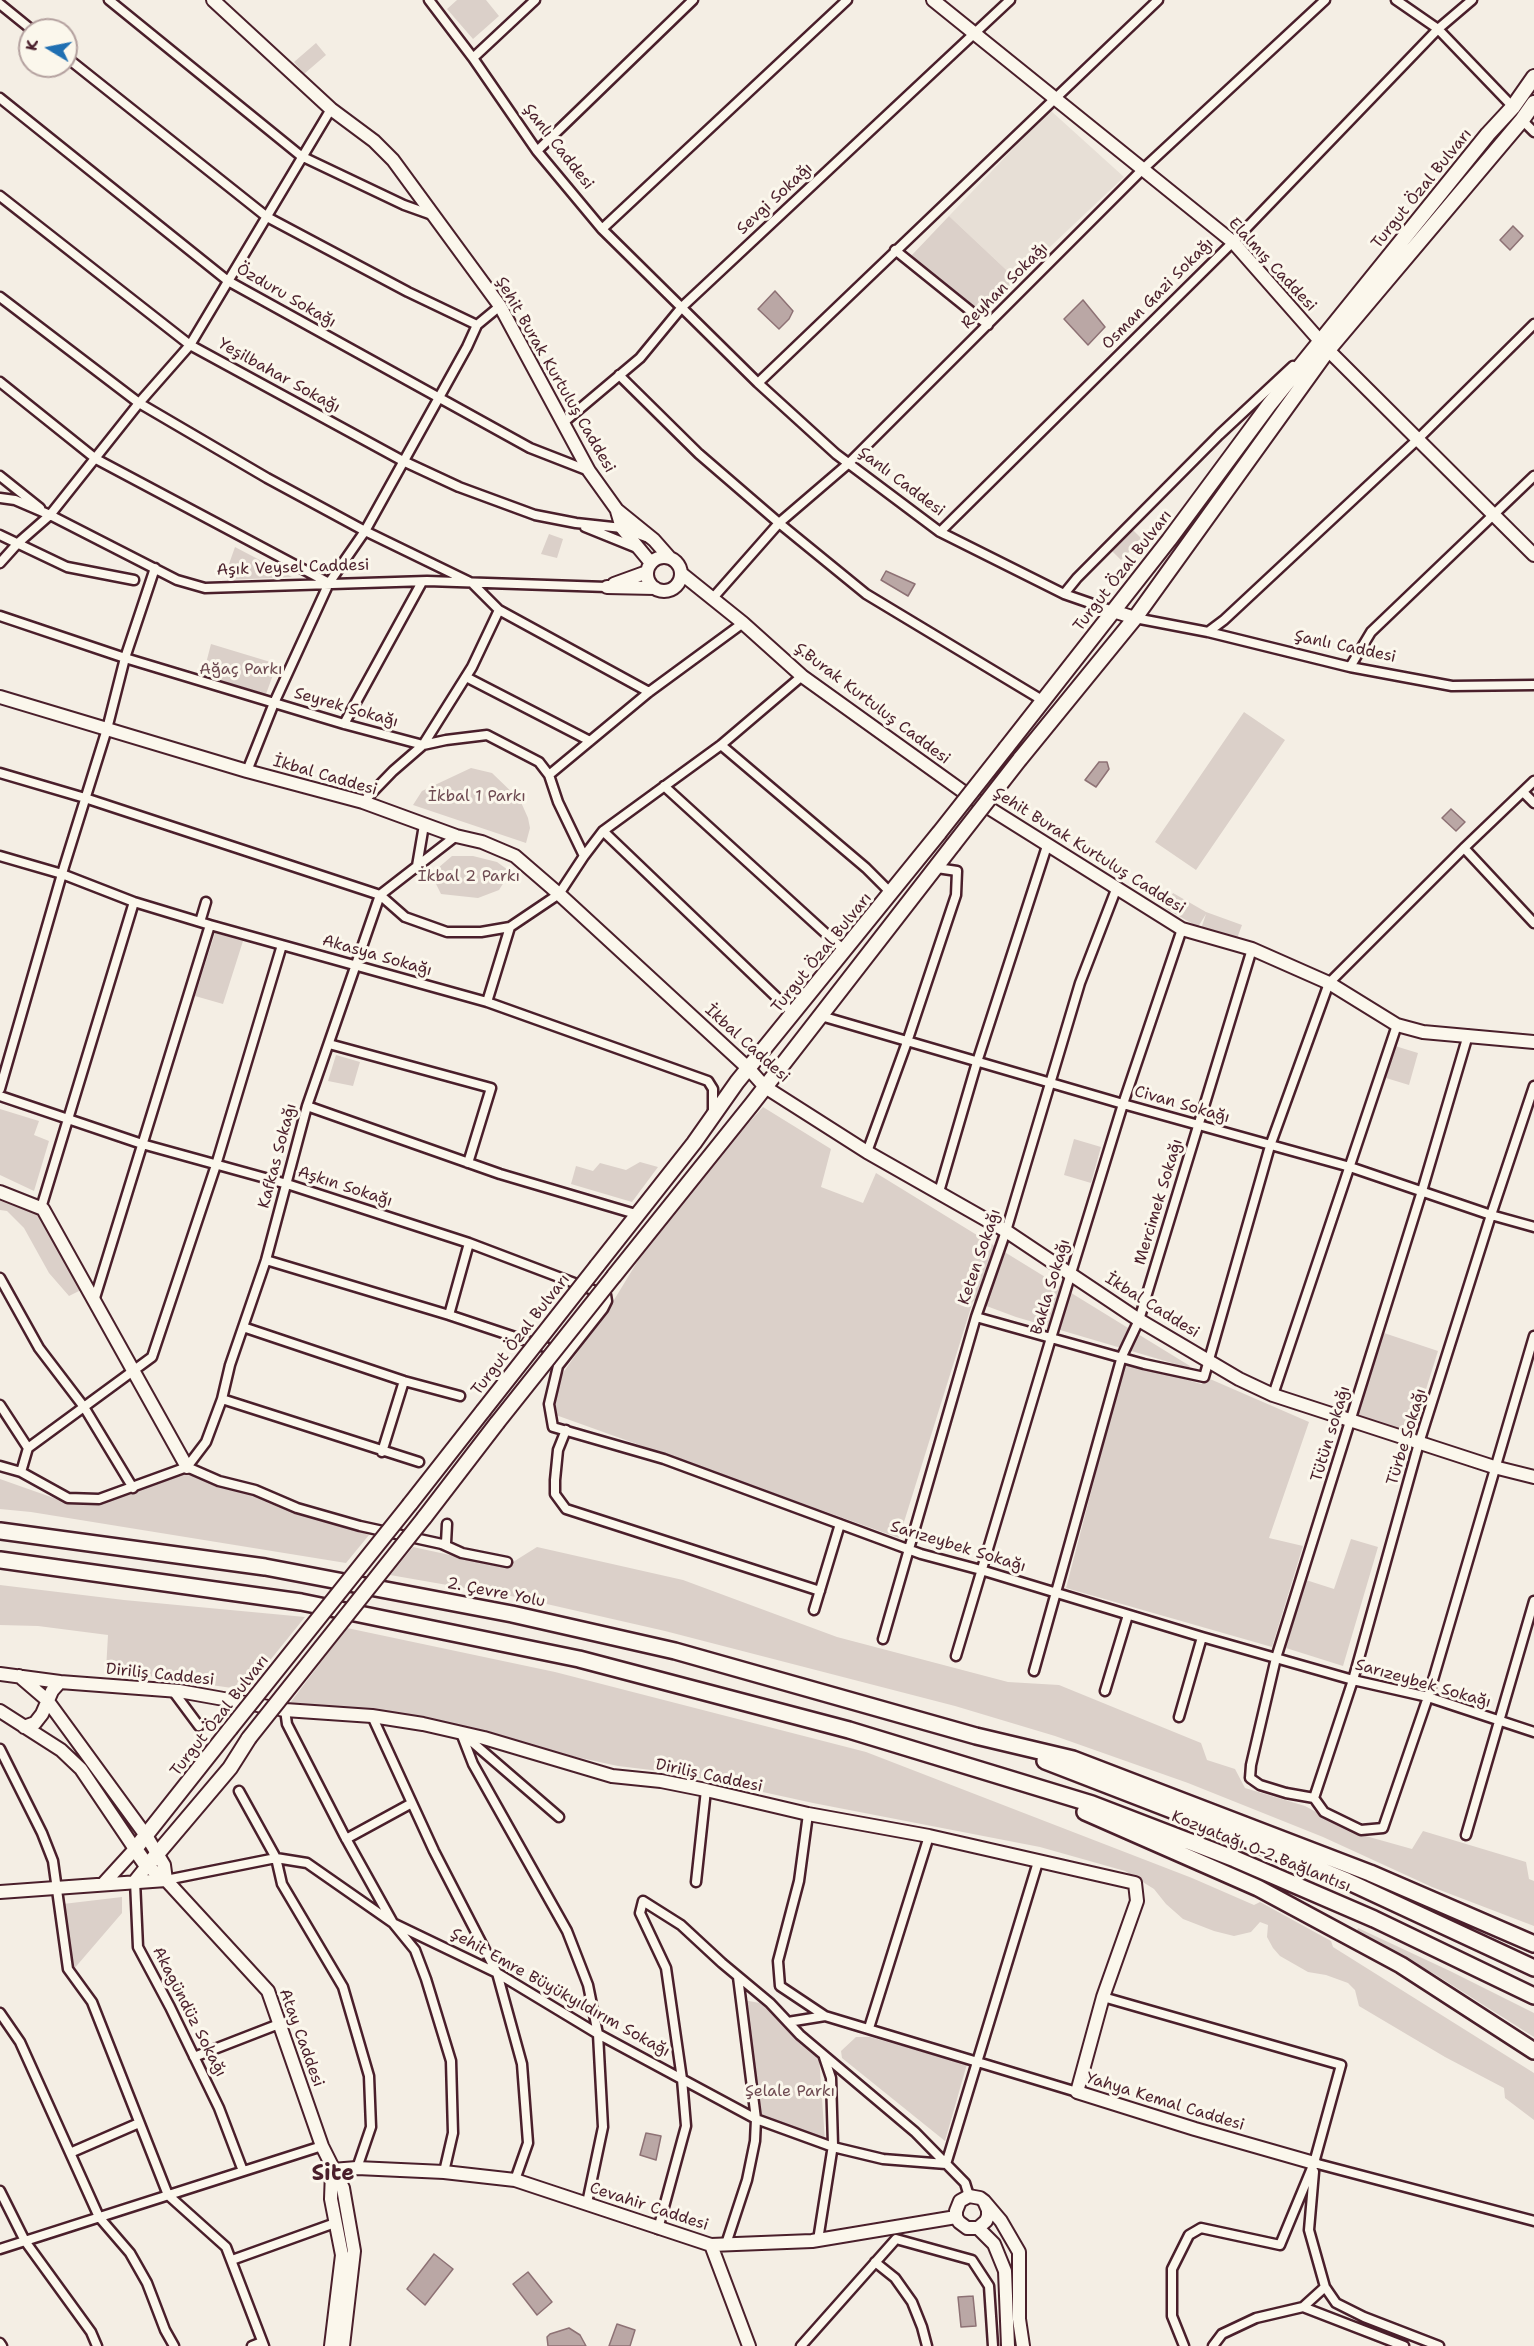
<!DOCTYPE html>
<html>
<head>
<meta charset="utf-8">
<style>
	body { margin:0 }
	#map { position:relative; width:1534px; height:2346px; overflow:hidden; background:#f4eee4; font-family:"Shantell Sans",sans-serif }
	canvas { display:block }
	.north { position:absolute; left:18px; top:18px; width:60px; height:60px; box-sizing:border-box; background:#fbf7ec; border:2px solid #b4a19f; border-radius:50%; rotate:280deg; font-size:16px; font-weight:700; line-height:24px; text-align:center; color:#4a1f2b }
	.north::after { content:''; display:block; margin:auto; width:21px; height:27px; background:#1f6fb2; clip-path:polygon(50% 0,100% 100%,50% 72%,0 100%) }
</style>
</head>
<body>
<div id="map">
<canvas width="1534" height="2346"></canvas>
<div class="north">K</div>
</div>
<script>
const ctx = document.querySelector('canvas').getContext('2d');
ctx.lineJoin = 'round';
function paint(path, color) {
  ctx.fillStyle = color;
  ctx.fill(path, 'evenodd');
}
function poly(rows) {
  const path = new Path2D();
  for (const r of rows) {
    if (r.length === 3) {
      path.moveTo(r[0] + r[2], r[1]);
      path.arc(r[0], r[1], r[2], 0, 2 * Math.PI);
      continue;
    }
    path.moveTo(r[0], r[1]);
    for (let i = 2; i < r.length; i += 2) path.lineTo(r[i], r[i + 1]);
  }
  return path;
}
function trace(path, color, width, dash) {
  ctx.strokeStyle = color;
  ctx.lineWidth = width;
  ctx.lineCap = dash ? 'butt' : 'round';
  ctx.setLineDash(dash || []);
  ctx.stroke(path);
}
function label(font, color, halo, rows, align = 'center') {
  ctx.font = font + ' "Shantell Sans",sans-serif';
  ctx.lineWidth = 6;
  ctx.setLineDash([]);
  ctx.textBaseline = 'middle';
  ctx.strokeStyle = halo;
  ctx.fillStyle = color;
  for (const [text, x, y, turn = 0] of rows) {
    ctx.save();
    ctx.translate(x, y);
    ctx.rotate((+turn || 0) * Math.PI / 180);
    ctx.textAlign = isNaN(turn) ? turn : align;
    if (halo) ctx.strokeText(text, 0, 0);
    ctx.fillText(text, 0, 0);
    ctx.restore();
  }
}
const built = poly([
	[1050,110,1124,177,1016,279,949,216]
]);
const green = poly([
	[457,0,486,0,499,16,473,39,447,9],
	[316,43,326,55,304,74,294,62],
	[949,216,1016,279,983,314,911,256],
	[1130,527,1142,539,1121,560,1109,548],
	[549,534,563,539,557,558,541,554],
	[235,547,292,577,227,580,229,564],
	[211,644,277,664,266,694,203,675],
	[1244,712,1285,740,1196,870,1155,842],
	[471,768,492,773,520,800,528,818,530,828,526,843,413,805,422,791],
	[452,856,473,856,497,862,508,870,506,879,499,890,478,898,441,894,431,874],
	[1173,893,1206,912,1242,925,1236,941,1201,929,1206,914,1198,927,1165,908],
	[215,933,243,941,223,1004,195,996],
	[1395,1046,1418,1053,1409,1085,1386,1078],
	[336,1055,360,1062,353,1086,328,1081],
	[763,1107,831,1149,821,1187,863,1203,876,1173,1190,1366,1189,1368,1016,1317,973,1301,899,1538,553,1414,558,1380,614,1300,665,1216],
	[0,1109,39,1121,34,1135,49,1141,34,1191,0,1175],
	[1074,1139,1101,1147,1091,1183,1064,1175],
	[640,1162,658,1167,632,1202,571,1184,576,1166,593,1171,600,1163,626,1170],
	[0,1195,40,1215,83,1289,69,1296,49,1273,24,1228,7,1211,0,1210],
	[1384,1333,1438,1351,1412,1434,1356,1417],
	[1125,1362,1201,1384,1210,1379,1309,1422,1269,1538,1303,1546,1272,1647,1066,1588],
	[183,1469,234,1489,369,1535,346,1563,31,1512,0,1509,0,1479,65,1502,98,1504,161,1471],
	[1351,1539,1378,1547,1343,1666,1286,1648,1306,1580,1334,1589],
	[413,1547,505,1567,537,1547,683,1580,837,1637,1008,1682,1059,1685,1201,1743,1207,1760,1235,1769,1245,1788,1305,1806,1355,1833,1412,1849,1423,1831,1526,1862,1529,1879,1534,1881,1534,1926,1432,1887,1323,1837,1188,1783,1055,1736,955,1706,665,1631,516,1597,390,1575],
	[0,1585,124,1600,305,1617,246,1690,106,1670,108,1635,38,1626,0,1625],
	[347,1628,555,1672,866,1752,1192,1878,1254,1905,1260,1902,1331,1941,1333,1947,1534,2073,1534,2120,1505,2098,1504,2088,1445,2057,1359,2006,1355,1990,1348,1983,1326,1975,1308,1972,1280,1956,1273,1948,1267,1937,1268,1925,1260,1922,1251,1932,1234,1936,1214,1931,1183,1919,1166,1904,1154,1889,1125,1871,1040,1847,813,1803,676,1773,618,1766,460,1732,290,1703],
	[122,1897,122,1913,73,1970,63,1904],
	[1358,1928,1450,1971,1534,2013,1534,2037,1436,1975,1357,1931],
	[743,2000,760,2003,819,2056,825,2141,758,2119,756,2069],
	[856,2037,870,2037,967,2064,945,2141,842,2058,841,2051]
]);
const water = poly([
	[1513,226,1523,236,1510,250,1500,240,1513,226],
	[775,291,793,311,789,319,779,329,758,309,775,291],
	[1083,300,1105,327,1088,345,1064,319,1083,300],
	[886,571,915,584,908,596,881,580,886,571],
	[1099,762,1107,762,1109,769,1096,787,1085,780,1099,762],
	[1451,809,1465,822,1456,831,1442,818,1451,809],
	[646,2133,661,2136,656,2160,640,2155,646,2133],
	[434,2254,453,2269,425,2305,407,2289,434,2254],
	[528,2272,552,2302,537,2315,513,2284,528,2272],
	[973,2296,976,2326,961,2327,958,2297,973,2296],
	[617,2324,635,2330,630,2346,609,2346,617,2324],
	[569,2328,580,2335,586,2346,548,2346,547,2337,550,2334,569,2328]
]);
const street = poly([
	[109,0,301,156,404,205,432,215],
	[429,0,473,58,537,151,602,229,758,383,836,454,940,532,1064,594,1113,611],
	[1396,0,1438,29,1513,107],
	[0,4,32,30],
	[66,57,267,217,408,292,477,325],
	[473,58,535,0],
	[0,98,228,281,530,448,589,471],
	[1522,120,1534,132],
	[537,151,693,0],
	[0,196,190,345,403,461,459,487,535,515,576,523,622,528,646,537],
	[602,229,847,0],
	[895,250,988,325],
	[0,297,139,403,267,478,365,531,472,583,499,610,649,692],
	[619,375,699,454,779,523,866,594,1042,700],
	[0,382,96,459,329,583],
	[758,383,1158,0],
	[564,422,640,358,682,307,1010,0],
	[0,476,40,508],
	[0,498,15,500,50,515,177,580,205,588,427,581,607,587],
	[585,527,637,548],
	[940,532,1233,242,1438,29,1472,0],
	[0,535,67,567,134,580],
	[0,563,18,543,50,515,139,403,190,345,331,109],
	[1064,594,1077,578,1219,435,1293,366],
	[712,599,779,523,849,463,1143,169,1325,0],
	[0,616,125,658,344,724,423,745,446,740,487,735,539,762,549,775,558,802,584,856,559,894,510,927,481,932,447,932,405,917,380,895,85,798,0,773],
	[1135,618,1208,632,1350,667,1452,686,1534,685],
	[1208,632,1224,620,1418,439,1534,324],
	[1350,667,1371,632,1534,476],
	[466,677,590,741],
	[344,724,422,582],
	[721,745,866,868,892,894],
	[247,771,274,703,329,583,365,531,467,347,477,325,500,306],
	[549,775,649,692,743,623],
	[664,786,845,951],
	[1523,792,1534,803],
	[363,802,393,771,423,745,472,667,499,610],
	[603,831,793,1013],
	[1464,848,1534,923],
	[0,856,62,874,134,902,210,925,487,1002,708,1081,713,1089,713,1112],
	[584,856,603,831,721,745,802,676],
	[417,866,424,825],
	[200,922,206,902],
	[487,1002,510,927],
	[821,1016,1123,1104,1350,1167,1491,1215,1534,1227],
	[329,1044,491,1088,468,1163],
	[0,1089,64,867,107,729,125,658,155,568],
	[0,1096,142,1144,287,1184,469,1243,606,1295,607,1301,603,1309,558,1366,549,1404,553,1427,664,1459,921,1554,981,1570,1202,1637,1353,1680,1428,1697,1534,1732],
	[307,1106,500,1174,639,1215],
	[867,1152,907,1042,956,895,957,871,937,868],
	[939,1192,977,1062,1047,846],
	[41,1208,134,902],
	[266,1260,449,1315,557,1351],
	[0,1278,39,1348,84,1407,133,1488],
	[94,1301,210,925],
	[449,1315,469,1243],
	[976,1317,1144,1364,1204,1377,1270,1146,1329,983,1464,848,1534,781],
	[243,1327,404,1381,460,1396],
	[1273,1395,1397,1025],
	[222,1399,419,1462],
	[0,1405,28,1448],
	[566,1430,558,1450,555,1480,555,1494,566,1509,820,1591],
	[28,1448,152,1357,216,1165,282,945],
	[28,1448,21,1472,68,1498,99,1499,187,1467],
	[382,1452,404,1381],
	[0,1466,21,1472],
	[187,1467,206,1442,222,1399,230,1365,266,1260,307,1106,380,895,456,836],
	[187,1467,219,1481,255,1490,297,1508,360,1526,442,1544,462,1553,507,1562],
	[442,1544,446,1543,447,1524],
	[814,1610,840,1524],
	[883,1639,976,1317,1006,1231,1080,983,1117,887],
	[956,1656,1051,1338,1123,1104,1182,929],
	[1034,1671,1122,1356,1139,1320,1252,949],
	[173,1691,199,1726],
	[1105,1691,1128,1615],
	[285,1710,287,1724,344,1835,393,1923,415,1950,426,1979,451,2061,453,2133,444,2172],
	[372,1716,434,1851,497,1973,522,2064,528,2143,515,2180],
	[1179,1717,1202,1637],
	[461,1733,473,1764,567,1931,588,1985,598,2034,603,2127,587,2203],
	[464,1735,559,1817],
	[0,1749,42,1833,53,1861,68,1969,92,2002,168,2195,226,2247,264,2346],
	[239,1791,276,1858,282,1884,343,1987,369,2076,371,2127,357,2168],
	[1314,1798,1286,1793,1260,1785,1250,1778,1251,1765,1276,1658,1422,1191,1468,1035],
	[1314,1798,1353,1680,1419,1443,1491,1215,1534,1086],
	[1314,1798,1324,1812,1361,1830,1383,1828,1428,1697,1534,1336],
	[808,1814,799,1881,778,1961,780,1986,825,2016],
	[1466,1835,1534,1601],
	[346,1839,412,1803],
	[166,1880,276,1858,307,1863,393,1923,497,1973,598,2034,756,2119,833,2147,883,2159,946,2164],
	[135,1881,138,1947,170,2007,219,2108,243,2171],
	[696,1882,706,1790],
	[1103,1997,1341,2065,1314,2163,1280,2245,1201,2228,1189,2235,1172,2269,1172,2316,1184,2346],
	[0,2013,20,2042,99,2217,130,2253,147,2283,165,2330,174,2346],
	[788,2022,825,2016,1077,2092],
	[869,2028,929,1836],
	[194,2057,279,2024],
	[70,2153,139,2123],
	[1314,2163,1534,2221],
	[946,2164,1038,1862],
	[1314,2172,1309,2230,1325,2287,1336,2303,1364,2317,1439,2346],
	[0,2191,25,2241,91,2332,97,2346],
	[658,2229,686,2126,682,2079,666,1968,640,1913,643,1901,681,1925,722,1963,770,2003,800,2035,915,2132,965,2183,969,2196],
	[818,2240,833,2145,831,2078,824,2057],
	[726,2244,747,2180,755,2141,756,2119,738,1977],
	[0,2249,322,2146],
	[232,2260,335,2223],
	[875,2262,895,2278,912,2302,922,2327,927,2346],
	[1303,2307,1404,2346],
	[0,2343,2,2346],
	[252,2346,262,2342],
	[801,2346,896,2239,972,2260,989,2286,993,2346],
	[1213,2346,1222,2334,1256,2318,1303,2307,1325,2287]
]);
const secondary = poly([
	[213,0,331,109,374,141,393,160,500,306,589,471,617,510,654,540,669,557],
	[933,0,1233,242,1328,350,1534,555],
	[617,511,622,528,651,563],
	[664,574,17],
	[682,574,743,623,802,676,965,793,1182,929,1252,949,1329,983,1397,1025,1423,1032,1534,1042],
	[614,584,647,572],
	[607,587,655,588],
	[1113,611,1135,618],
	[0,697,247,771,363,802,456,836,482,842,515,856,559,894,749,1069,765,1087,867,1152,1006,1231,1139,1320,1239,1379,1273,1395,1494,1467,1534,1477],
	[0,1192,43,1209,187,1467],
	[0,1674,60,1682,52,1691,42,1714,35,1723,24,1727],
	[19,1676,47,1700,147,1837,164,1865,166,1880],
	[60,1682,179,1691,285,1710,372,1716,423,1724,484,1738,612,1776,661,1781,706,1790,808,1814,929,1836,1135,1883,1137,1901,1103,1997,1077,2092,1195,2129,1314,2163],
	[0,1711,61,1750,81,1769,135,1849,104,1883],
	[135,1881,147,1866,166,1880,268,1991,322,2146,343,2188,354,2251,343,2346],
	[0,1892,166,1880],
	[332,2170,357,2168,444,2172,515,2180,711,2245,812,2241,956,2217],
	[984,2201,988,2210,988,2216,986,2221,978,2228,967,2228,959,2222,956,2217,956,2211,960,2201,969,2196,980,2198,984,2201,1001,2221,1019,2252,1019,2319,1023,2346],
	[978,2228,994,2244,1005,2271,1008,2346],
	[711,2245,749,2346],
	[331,2346,342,2255,331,2199,332,2171]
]);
const primary = poly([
	[1006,748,1169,540,1269,405,1488,134,1513,107,1534,77],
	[1020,759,1135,618,1328,350,1522,120,1534,103],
	[597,1266,694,1143,737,1082,939,833],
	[614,1276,752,1104,953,845],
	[410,1504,483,1411],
	[424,1518,497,1423],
	[230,1729,135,1849,147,1866,230,1768,249,1738]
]);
const highway = poly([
	[0,1531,265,1567,512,1614,675,1651,976,1736,1073,1759,1370,1873,1534,1944],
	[0,1560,301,1602,579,1659,849,1730,1092,1804,1235,1859,1374,1919,1534,1996],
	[1045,1761,1226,1831,1347,1881,1534,1968],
	[1085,1812,1258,1888,1401,1965,1534,2051]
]);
const primaryBridge = poly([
	[939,833,1006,748],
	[953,845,1020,759],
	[483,1411,597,1266],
	[497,1423,614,1276],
	[230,1729,410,1504],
	[249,1738,424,1518]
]);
const streetNames = [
	["Şanlı Caddesi",558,147,52],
	["Turgut Özal Bulvarı",1422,189,-51],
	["Sevgi Sokağı",775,199,-43],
	["Elalmış Caddesi",1272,265,47],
	["Reyhan Sokağı",1005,286,-45],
	["Osman Gazi Sokağı",1158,294,-45],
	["Özduru Sokağı",286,296,30],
	["Şehit Burak Kurtuluş Caddesi",555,375,60],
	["Yeşilbahar Sokağı",279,376,29],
	["Şanlı Caddesi",901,482,37],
	["Aşık Veysel Caddesi",293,568,-2],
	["Turgut Özal Bulvarı",1123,571,-52],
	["Şanlı Caddesi",1345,647,12],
	["Ş.Burak Kurtuluş Caddesi",872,704,37],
	["Seyrek Sokağı",346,708,16],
	["İkbal Caddesi",325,776,16],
	["Şehit Burak Kurtuluş Caddesi",1089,851,32],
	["Turgut Özal Bulvarı",822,953,-51],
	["Akasya Sokağı",377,956,16],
	["İkbal Caddesi",747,1044,42],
	["Civan Sokağı",1182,1105,16],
	["Kafkas Sokağı",278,1156,-75],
	["Aşkın Sokağı",345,1187,18],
	["Mercimek Sokağı",1159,1202,-73],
	["Keten Sokağı",980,1257,-71],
	["Bakla Sokağı",1051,1287,-73],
	["İkbal Caddesi",1152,1306,32],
	["Turgut Özal Bulvarı",521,1335,-52],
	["Tütün sokağı",1331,1434,-73],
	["Türbe Sokağı",1407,1437,-73],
	["Sarızeybek Sokağı",958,1547,17],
	["2. Çevre Yolu",496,1593,11],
	["Diriliş Caddesi",160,1675,6],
	["Sarızeybek Sokağı",1423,1684,16],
	["Turgut Özal Bulvarı",220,1716,-52],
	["Diriliş Caddesi",709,1776,12],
	["Kozyatağı O-2 Bağlantısı",1261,1852,22],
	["Şehit Emre Büyükyıldırım Sokağı",560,1993,29],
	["Akagündüz Sokağı",189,2012,63],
	["Atay Caddesi",301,2038,70],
	["Yahya Kemal Caddesi",1165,2102,17],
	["Cevahir Caddesi",649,2207,18]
];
const parkNames = [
	["Ağaç Parkı",241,670],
	["İkbal 1 Parkı",477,797],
	["İkbal 2 Parkı",469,877],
	["Şelale Parkı",790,2092]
];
const districtNames = [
	["Site",333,2174]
];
paint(built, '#e7dfd6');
paint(green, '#dbd0c9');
paint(water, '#baa7a5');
trace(water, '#8d7174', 1.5);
trace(street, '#4a1f2b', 13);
trace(secondary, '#4a1f2b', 16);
trace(primary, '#4a1f2b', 18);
trace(highway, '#4a1f2b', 20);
trace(street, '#fbf7ec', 8);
trace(secondary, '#fbf7ec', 12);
trace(primary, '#fbf7ec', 14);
trace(highway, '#fbf7ec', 15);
trace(primaryBridge, '#4a1f2b', 18, []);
trace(primaryBridge, '#fbf7ec', 14);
label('16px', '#4a1f2b', '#fbf7ec', streetNames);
label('16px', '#6e4b52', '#fbf7ec', parkNames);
label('bold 22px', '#4a1f2b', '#fbf7ec', districtNames);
</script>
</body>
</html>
